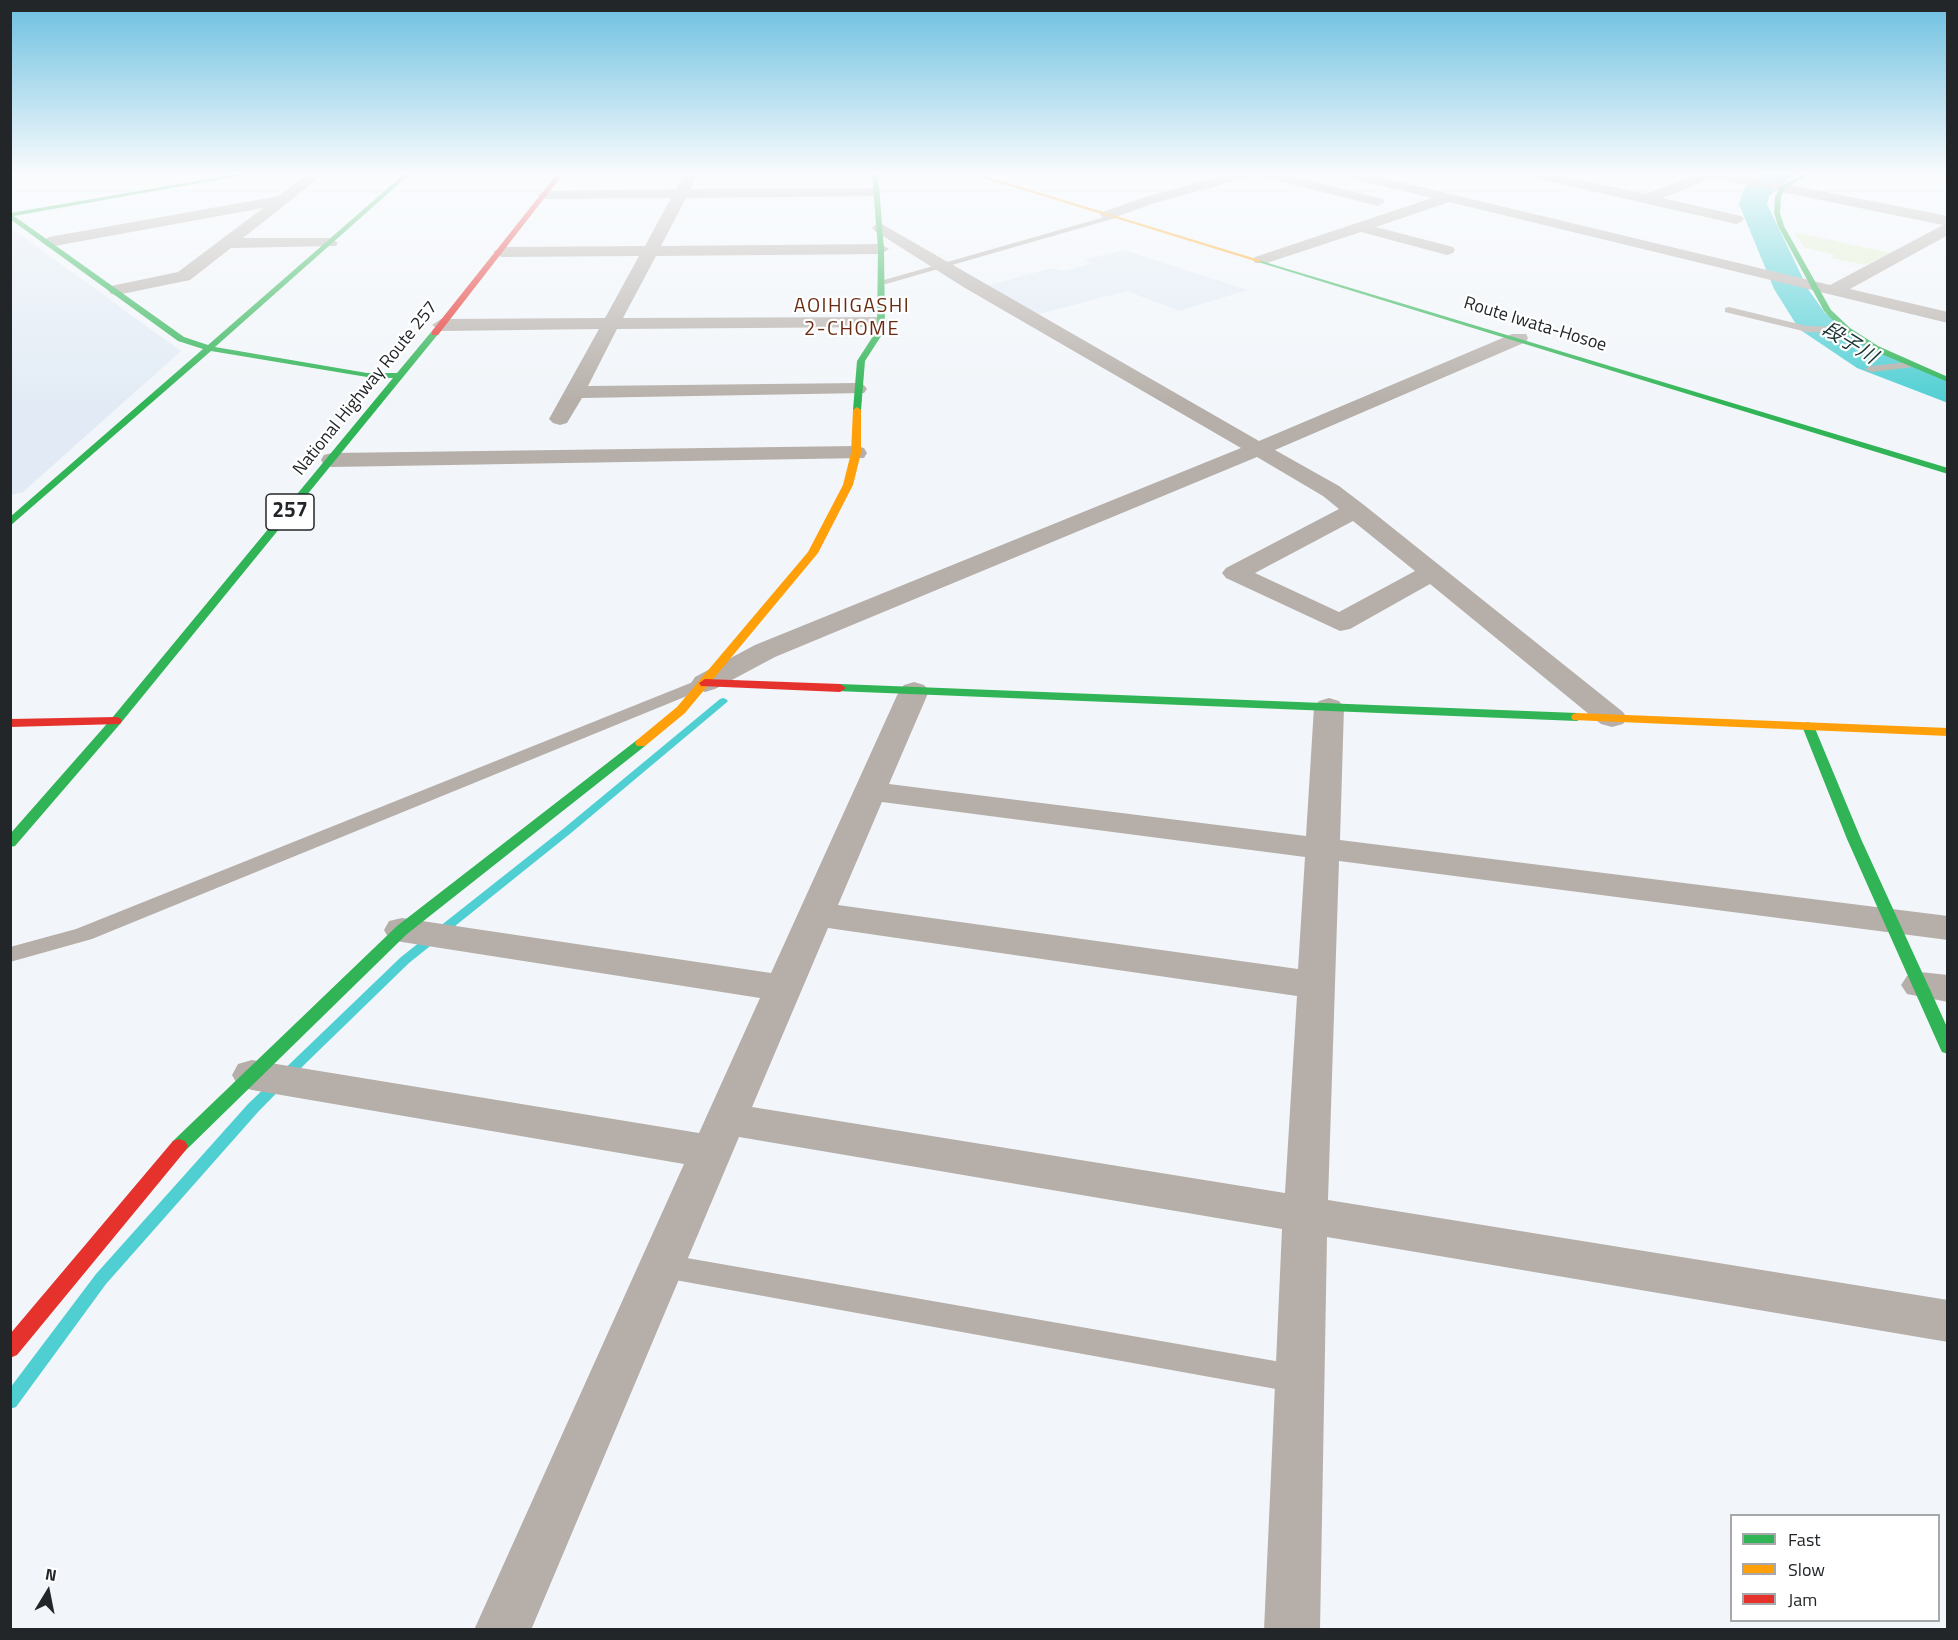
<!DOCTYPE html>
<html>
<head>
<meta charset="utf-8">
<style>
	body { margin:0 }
	#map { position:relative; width:1958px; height:1640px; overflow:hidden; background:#f2f6fa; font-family:"Titillium Web",sans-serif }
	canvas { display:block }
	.frame { position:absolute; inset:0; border:12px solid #232628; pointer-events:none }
	.legend { position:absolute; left:1730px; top:1514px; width:210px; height:108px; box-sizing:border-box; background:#fff; border:2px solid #a7a8a9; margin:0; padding:8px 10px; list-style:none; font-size:18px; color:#232628 }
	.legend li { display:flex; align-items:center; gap:12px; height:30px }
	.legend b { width:30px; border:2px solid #a7a8a9 }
	.north { position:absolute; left:18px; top:1562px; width:60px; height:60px; -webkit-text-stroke:4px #fff; paint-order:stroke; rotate:10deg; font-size:16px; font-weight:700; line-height:24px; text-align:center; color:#232628 }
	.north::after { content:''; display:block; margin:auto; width:21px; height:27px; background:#232628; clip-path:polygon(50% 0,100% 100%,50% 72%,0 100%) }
</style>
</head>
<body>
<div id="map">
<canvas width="1958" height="1640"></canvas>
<div class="frame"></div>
<ul class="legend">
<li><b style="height:8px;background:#30b455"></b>Fast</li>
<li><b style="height:8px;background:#ff9f0a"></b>Slow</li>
<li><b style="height:8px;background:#e5322d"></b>Jam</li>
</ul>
<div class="north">N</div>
</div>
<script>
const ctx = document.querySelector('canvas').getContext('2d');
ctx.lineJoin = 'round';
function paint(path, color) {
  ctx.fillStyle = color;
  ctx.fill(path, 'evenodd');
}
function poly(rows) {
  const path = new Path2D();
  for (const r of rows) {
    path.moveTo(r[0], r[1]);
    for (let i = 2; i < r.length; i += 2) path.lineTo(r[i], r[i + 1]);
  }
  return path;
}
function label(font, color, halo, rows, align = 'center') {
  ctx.font = font + ' "Titillium Web","Noto Sans JP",sans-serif';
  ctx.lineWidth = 4.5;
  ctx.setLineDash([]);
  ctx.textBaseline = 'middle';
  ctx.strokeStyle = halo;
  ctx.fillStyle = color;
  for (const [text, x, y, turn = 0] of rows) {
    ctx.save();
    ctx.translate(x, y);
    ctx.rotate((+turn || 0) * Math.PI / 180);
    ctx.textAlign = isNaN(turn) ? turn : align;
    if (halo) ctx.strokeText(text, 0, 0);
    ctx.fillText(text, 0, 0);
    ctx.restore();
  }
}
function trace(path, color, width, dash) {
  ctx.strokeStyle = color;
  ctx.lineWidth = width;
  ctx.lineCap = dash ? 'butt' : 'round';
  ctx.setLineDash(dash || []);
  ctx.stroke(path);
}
const built = poly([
	[11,228,181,351,23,492,11,495],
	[1124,250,1248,290,1179,311,1127,291,1035,315,986,286,1052,268,1063,271,1092,263,1084,260]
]);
const green = poly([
	[1794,232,1891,253,1865,265,1831,258,1835,255,1804,247]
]);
const stream = poly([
	[723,698,726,699,728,701,726,703,571,833,409,963,304,1065,258,1112,106,1284,16,1407,10,1409,10,1388,96,1274,248,1104,401,957,563,829,720,699,723,698]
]);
const river = poly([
	[1763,174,1794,174,1769,196,1767,204,1808,289,1825,313,1883,352,1948,377,1948,403,1857,368,1799,329,1774,289,1739,204,1745,187,1763,174]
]);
const lane = poly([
	[1112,215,1119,217,886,284,877,282,1112,215],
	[1729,307,1807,326,1847,327,1852,330,1847,333,1807,332,1725,312,1725,308,1729,307],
	[1909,362,1913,363,1913,367,1871,372,1865,369,1871,366,1909,362],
	[703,678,712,683,709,687,92,939,10,962,10,947,76,929,703,678],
	[664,1254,1298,1365,1308,1369,1313,1379,1308,1389,1298,1393,664,1278,654,1274,650,1266,654,1258,664,1254]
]);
const street = poly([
	[308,174,324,174,243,238,330,238,338,243,336,246,231,248,190,280,117,295,111,294,108,290,111,286,178,272,263,208,49,247,41,242,49,237,279,196,308,174],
	[685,174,698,175,690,189,876,188,883,192,876,196,686,198,661,246,881,244,889,249,881,254,656,256,623,318,881,317,890,322,881,327,617,329,588,386,857,383,864,385,867,389,864,393,582,398,567,423,560,425,553,423,549,419,599,329,441,331,432,325,441,319,605,318,639,256,501,257,493,252,501,247,645,246,671,198,544,199,537,195,544,191,676,189,685,174],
	[1229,174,1251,174,1249,177,1155,203,1113,218,1103,218,1100,215,1103,212,1145,197,1229,174],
	[1260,174,1283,174,1383,199,1385,202,1378,206,1262,177,1260,174],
	[1343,174,1367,174,1830,285,1943,225,1713,178,1662,198,1741,216,1744,219,1741,222,1736,224,1534,178,1527,174,1552,174,1646,194,1699,174,1734,174,1948,216,1948,235,1850,289,1948,312,1948,323,1449,202,1376,227,1453,247,1455,250,1453,253,1447,255,1361,232,1267,263,1255,263,1253,260,1255,257,1432,198,1345,177,1343,174],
	[880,223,1259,441,1512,334,1526,334,1528,338,1526,342,1275,450,1339,486,1364,505,1623,712,1627,718,1623,724,1612,727,1601,724,1430,584,1350,629,1340,631,1226,578,1222,573,1226,568,1339,509,1323,496,1257,457,775,657,715,689,705,692,695,689,691,683,695,677,755,645,1241,448,965,288,875,231,872,228,875,225,880,223],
	[1353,521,1415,571,1339,612,1255,573,1353,521],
	[856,446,864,448,867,453,864,458,332,467,324,465,321,460,324,455,332,453,856,446],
	[914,682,924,685,929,691,889,784,1306,836,1314,707,1319,701,1329,698,1339,701,1344,707,1340,840,1948,916,1948,940,1339,861,1328,1200,1948,1300,1948,1342,1327,1237,1320,1630,1264,1630,1282,1229,739,1137,531,1630,474,1630,684,1164,252,1090,238,1086,232,1075,238,1064,252,1060,699,1133,760,998,402,942,389,939,384,930,389,921,402,918,771,973,899,691,904,685,914,682],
	[882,802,1305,857,1298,969,838,905,882,802],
	[828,928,1297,996,1285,1193,752,1107,828,928],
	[1920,972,1948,975,1948,1002,1907,994,1901,985,1907,976,1920,972]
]);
const fast = poly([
	[238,174,250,174,14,216,184,337,208,345,404,174,410,174,215,347,367,373,397,373,432,331,439,333,120,724,15,846,10,847,10,834,112,718,393,378,367,377,211,351,10,526,10,517,203,349,178,341,10,219,10,213,238,174],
	[872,174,878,174,884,249,885,330,865,361,861,410,857,413,853,410,857,361,877,330,878,249,872,174],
	[1804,174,1811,174,1785,188,1781,197,1780,213,1784,226,1831,310,1850,328,1878,346,1948,377,1948,382,1872,350,1844,332,1824,311,1778,226,1774,213,1775,197,1781,186,1804,174],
	[1258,260,1948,468,1948,474,1258,262,1258,260],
	[840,684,1577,713,1583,717,1577,721,836,691,834,688,836,685,840,684],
	[1808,722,1814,726,1861,839,1948,1029,1948,1054,1942,1052,1940,1048,1847,839,1802,726,1808,722],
	[641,739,645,740,647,743,645,746,407,934,185,1151,179,1153,173,1151,170,1146,173,1141,397,926,637,740,641,739]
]);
const slow = poly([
	[971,174,979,174,1263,261,1258,262,971,174],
	[857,407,861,410,861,453,853,485,818,553,685,713,645,746,637,746,635,743,637,740,677,707,808,552,843,485,851,453,853,410,857,407],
	[1577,713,1948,728,1948,736,1573,720,1571,717,1573,714,1577,713]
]);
const jam = poly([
	[557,174,563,174,438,335,432,335,432,331,557,174],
	[705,679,840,684,846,688,840,692,701,686,699,683,705,679],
	[116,717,120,718,122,721,120,724,10,727,10,719,116,717],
	[179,1139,185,1141,188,1146,185,1151,17,1355,10,1358,10,1334,173,1141,179,1139]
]);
const farStreetnames = [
	["Route Iwata-Hosoe",1535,325,17],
	["National Highway Route 257",366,389,-51]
];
const farNeighbourhoodnames = [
	["AOIHIGASHI",852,307],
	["2-CHOME",852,330]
];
const farWaternames = [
	["段子川",1849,344,32]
];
const shields = [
	[290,512,48]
];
const shieldNames = [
	["257",290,512]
];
paint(built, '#e2ebf5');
paint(green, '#e3eeca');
paint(stream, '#50cfd3');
paint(river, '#50cfd3');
paint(lane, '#b6afa9');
paint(street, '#b6afa9');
paint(fast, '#30b455');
paint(slow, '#ff9f0a');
paint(jam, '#e5322d');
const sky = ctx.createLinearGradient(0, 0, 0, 403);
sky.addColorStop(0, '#6bbfe0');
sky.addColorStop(0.43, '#f9fbfd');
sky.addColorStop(1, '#f9fbfd00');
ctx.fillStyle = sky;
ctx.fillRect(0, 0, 1958, 403);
label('18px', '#232628', '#fff', farStreetnames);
ctx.letterSpacing = '1.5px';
label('20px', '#6b2a12', '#fff', farNeighbourhoodnames);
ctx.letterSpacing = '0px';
label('italic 20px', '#1b3434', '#fff', farWaternames);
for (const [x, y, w] of shields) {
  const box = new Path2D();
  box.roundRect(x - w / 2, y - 18, w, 36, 4.5);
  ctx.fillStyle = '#fff';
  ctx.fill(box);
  trace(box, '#232628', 1.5);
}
label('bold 21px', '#232628', null, shieldNames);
</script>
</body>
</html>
